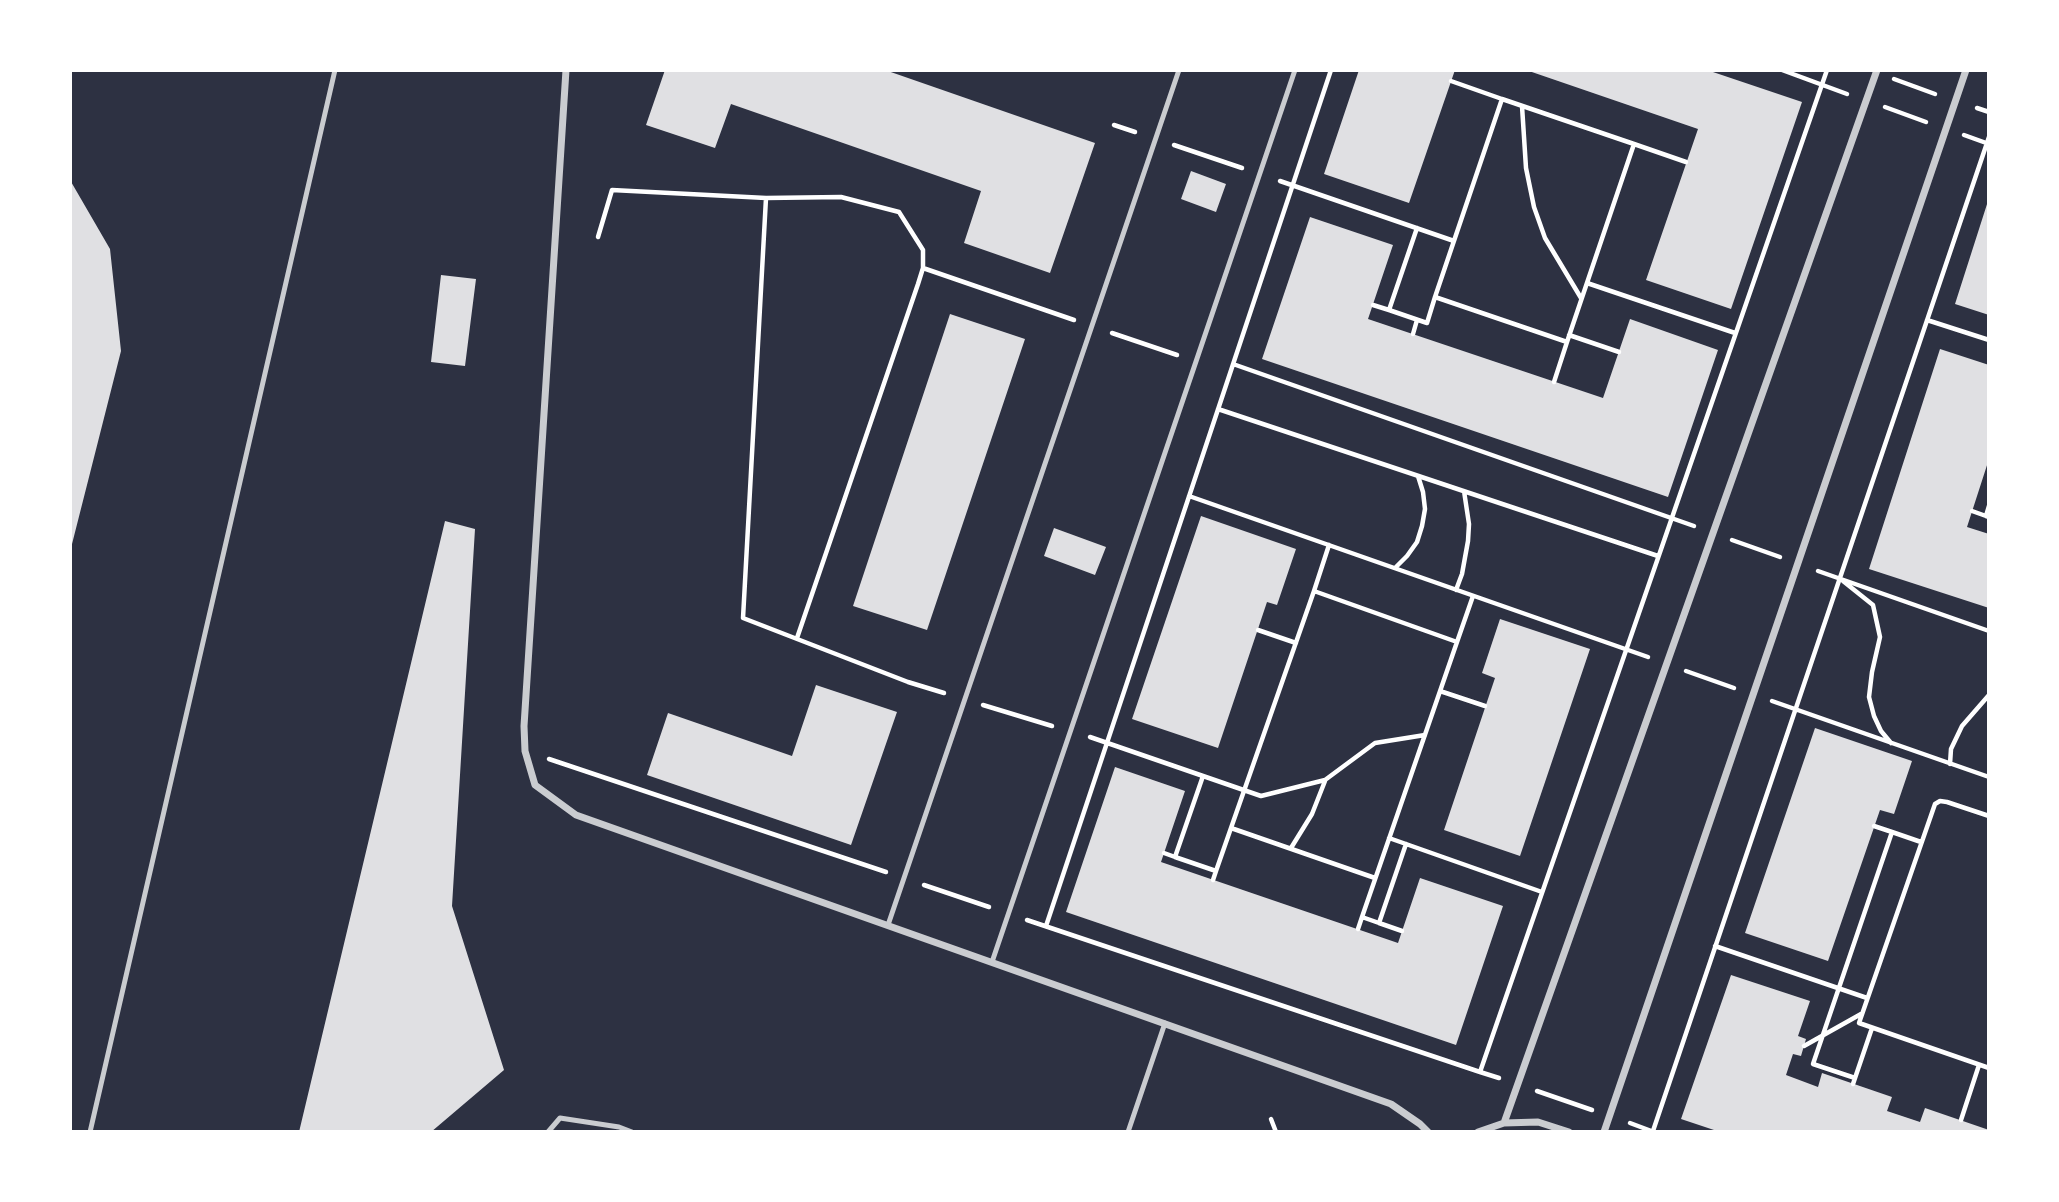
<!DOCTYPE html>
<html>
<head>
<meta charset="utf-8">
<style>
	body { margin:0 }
	#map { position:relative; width:2059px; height:1202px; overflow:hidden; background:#2d3142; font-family:Roboto,sans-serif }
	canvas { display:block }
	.frame { position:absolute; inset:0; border:72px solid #fff; pointer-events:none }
</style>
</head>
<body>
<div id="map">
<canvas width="2059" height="1202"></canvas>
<div class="frame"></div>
</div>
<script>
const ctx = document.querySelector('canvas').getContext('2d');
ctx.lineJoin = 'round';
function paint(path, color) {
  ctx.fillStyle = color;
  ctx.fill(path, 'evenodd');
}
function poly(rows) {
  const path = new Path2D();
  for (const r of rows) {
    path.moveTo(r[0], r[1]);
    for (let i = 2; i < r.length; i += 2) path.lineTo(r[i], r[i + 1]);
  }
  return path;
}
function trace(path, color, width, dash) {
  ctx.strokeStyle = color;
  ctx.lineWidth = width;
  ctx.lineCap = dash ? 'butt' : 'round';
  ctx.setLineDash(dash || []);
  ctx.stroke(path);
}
const building = poly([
	[665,70,885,70,1095,143,1050,273,964,243,981,191,731,104,715,148,646,125],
	[1359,70,1455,70,1409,203,1324,174],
	[1526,70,1707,70,1802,102,1731,309,1646,280,1698,129],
	[1191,171,1226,184,1216,212,1181,199],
	[70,180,110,249,121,351,71,548],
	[1988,201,1989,201,1989,315,1955,304],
	[1310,217,1393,245,1368,319,1603,398,1630,319,1718,350,1668,497,1262,359],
	[441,275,476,279,465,366,431,362],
	[950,314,1025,339,927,630,853,606],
	[1940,349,1989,365,1989,459,1967,527,1989,534,1989,608,1869,569],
	[1201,516,1296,549,1277,605,1267,602,1218,748,1132,719],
	[445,521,475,529,452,906,504,1070,431,1132,299,1132],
	[1054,528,1106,547,1095,575,1044,556],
	[1500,619,1590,649,1520,856,1444,830,1495,678,1482,673],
	[816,685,897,712,851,845,647,775,668,713,792,756],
	[1815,728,1912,761,1894,814,1880,810,1828,961,1745,933],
	[1115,767,1185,791,1161,862,1398,943,1420,878,1503,906,1456,1045,1066,912],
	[1731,975,1810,1001,1798,1036,1806,1039,1801,1056,1793,1054,1786,1075,1818,1087,1822,1073,1892,1097,1887,1111,1920,1122,1925,1108,1989,1130,1989,1132,1720,1132,1681,1119]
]);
const path = poly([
	[1782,70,1847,94],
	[1894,79,1935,94],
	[1451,81,1502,99],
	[1522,106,1526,168,1534,207,1545,238,1581,298],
	[1885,107,1926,122],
	[1977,108,1989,112],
	[1114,125,1135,132],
	[1964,135,1989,144],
	[1634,144,1686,162],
	[1174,145,1242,168],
	[1280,181,1454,241],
	[766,198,743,618,908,682,944,693],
	[1417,228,1389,310,1427,323,1435,297],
	[598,237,612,190,766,198,841,197,899,212,923,250,923,268,918,284,797,638],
	[923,268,1074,320],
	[1587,283,1735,333],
	[1373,305,1389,310],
	[1927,320,1989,340],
	[1112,333,1177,355],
	[1413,334,1417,320],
	[1569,335,1619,352],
	[1233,364,1694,526],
	[1554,382,1567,342,1634,144,1502,99,1435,297,1567,342],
	[1218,409,1658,556],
	[1189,496,1648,657],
	[1989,506,1986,516,1989,517],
	[1972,511,1986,516],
	[1732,540,1780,557],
	[1395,568,1407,556,1417,542,1422,526,1425,509,1423,492,1418,476],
	[1818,571,1989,631],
	[1843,581,1873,605,1880,637,1872,672,1869,697,1874,716,1881,731,1891,743],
	[1456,590,1462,574,1468,541,1469,524,1464,491],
	[1314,591,1329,545],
	[1258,630,1296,643],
	[1457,642,1473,596],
	[1686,671,1734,688],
	[1440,691,1485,706],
	[1772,701,1989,777],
	[983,705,1052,726],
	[1090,737,1261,796,1325,780,1375,743,1425,735],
	[549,759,886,872],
	[1950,764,1951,749,1962,726,1989,695],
	[1203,776,1175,857,1216,871,1231,828],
	[1989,816,1947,802,1940,801,1935,804,1859,1023,1989,1068],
	[1874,826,1892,832],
	[1389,838,1542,892],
	[1291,848,1312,814,1325,781],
	[1164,853,1175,857],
	[1375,878,1231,828,1314,591,1457,642,1362,917,1379,923,1406,844],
	[1213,880,1216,871],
	[924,885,989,907],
	[1027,920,1480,1072,1827,70],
	[1379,923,1402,931],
	[1046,926,1331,70],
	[1358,929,1362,917],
	[1715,946,1867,998],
	[1804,1046,1861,1014],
	[1480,1072,1499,1078],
	[1855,1078,1813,1064,1892,832,1921,842],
	[1853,1084,1872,1028],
	[1537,1091,1592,1110],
	[1271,1119,1276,1132],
	[1961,1120,1979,1065],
	[1630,1123,1654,1132],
	[1653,1131,1989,137]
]);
const service = poly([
	[888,925,1179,70],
	[992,962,1295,70],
	[90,1132,335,70],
	[548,1132,560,1118,619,1127,632,1132],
	[1128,1132,1165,1023]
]);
const minor = poly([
	[566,70,524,726,525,751,535,785,576,815,1391,1104,1420,1124,1428,1132],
	[1504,1123,1877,70],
	[1478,1132,1504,1123,1538,1122,1569,1132],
	[1604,1132,1966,70]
]);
paint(building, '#e0e0e3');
trace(path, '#fff', 4.5);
trace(service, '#caccd0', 5);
trace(minor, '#caccd0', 7);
</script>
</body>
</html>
